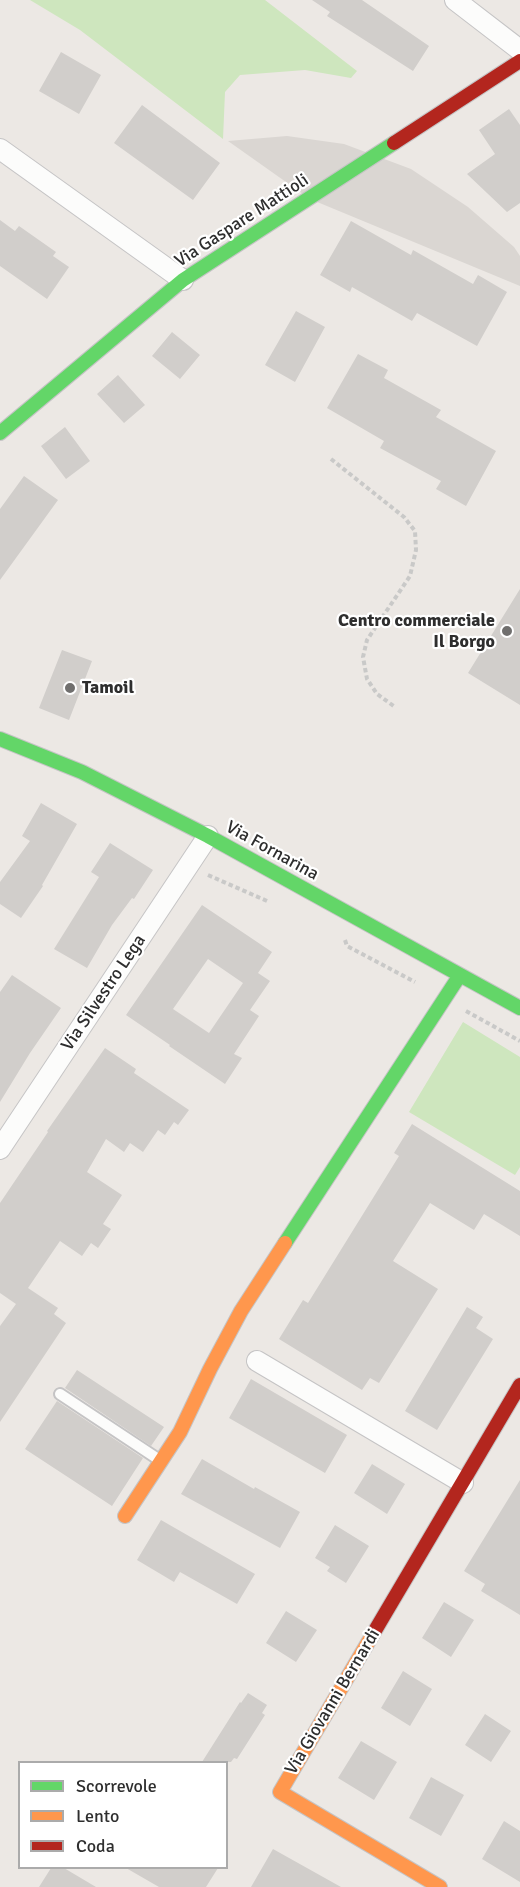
<!DOCTYPE html>
<html>
<head>
<meta charset="utf-8">
<style>
	body { margin:0 }
	#map { position:relative; width:520px; height:1887px; overflow:hidden; background:#ece8e4; font-family:Signika,sans-serif }
	canvas { display:block }
	.legend { position:absolute; left:18px; top:1761px; width:210px; height:108px; box-sizing:border-box; background:#fff; border:2px solid #ababab; margin:0; padding:8px 10px; list-style:none; font-size:18px; color:#2e2e2e }
	.legend li { display:flex; align-items:center; gap:12px; height:30px }
	.legend b { width:30px; border:2px solid #ababab }
</style>
</head>
<body>
<div id="map">
<canvas width="520" height="1887"></canvas>
<ul class="legend">
<li><b style="height:8px;background:#63d668"></b>Scorrevole</li>
<li><b style="height:8px;background:#ff974d"></b>Lento</li>
<li><b style="height:8px;background:#b3261e"></b>Coda</li>
</ul>
</div>
<script>
const ctx = document.querySelector('canvas').getContext('2d');
ctx.lineJoin = 'round';
function paint(path, color) {
  ctx.fillStyle = color;
  ctx.fill(path, 'evenodd');
}
function poly(rows) {
  const path = new Path2D();
  for (const r of rows) {
    path.moveTo(r[0], r[1]);
    for (let i = 2; i < r.length; i += 2) path.lineTo(r[i], r[i + 1]);
  }
  return path;
}
function trace(path, color, width, dash) {
  ctx.strokeStyle = color;
  ctx.lineWidth = width;
  ctx.lineCap = dash ? 'butt' : 'round';
  ctx.setLineDash(dash || []);
  ctx.stroke(path);
}
function label(font, color, halo, rows, align = 'center') {
  ctx.font = font + ' Signika,sans-serif';
  ctx.lineWidth = 4.5;
  ctx.setLineDash([]);
  ctx.textBaseline = 'middle';
  ctx.strokeStyle = halo;
  ctx.fillStyle = color;
  for (const [text, x, y, turn = 0] of rows) {
    ctx.save();
    ctx.translate(x, y);
    ctx.rotate((+turn || 0) * Math.PI / 180);
    ctx.textAlign = isNaN(turn) ? turn : align;
    if (halo) ctx.strokeText(text, 0, 0);
    ctx.fillText(text, 0, 0);
    ctx.restore();
  }
}
const green = poly([
	[30,0,265,0,357,71,351,78,305,70,240,75,225,92,223,139,80,30],
	[463,1022,520,1057,520,1167,515,1175,409,1112]
]);
const plaza = poly([
	[287,136,344,144,411,169,468,207,514,247,520,256,520,286,310,199,228,141]
]);
const building = poly([
	[312,0,362,0,429,46,413,71,327,16,330,12],
	[61,52,101,75,79,114,39,91],
	[142,105,220,163,193,200,114,143],
	[509,109,520,125,520,203,507,212,467,174,495,154,479,130],
	[0,220,15,231,19,226,56,252,53,256,69,267,47,299,0,266],
	[351,221,411,255,413,250,473,284,478,275,507,292,477,346,417,313,412,321,352,287,350,292,320,275],
	[296,311,325,327,295,382,265,365],
	[172,332,200,355,180,379,152,356],
	[358,354,388,370,384,378,441,410,436,417,496,451,466,506,436,489,441,481,380,448,384,441,327,408],
	[118,375,145,405,124,423,97,394],
	[65,427,90,461,66,479,41,446],
	[24,476,58,500,0,580,0,509],
	[520,589,520,705,468,673],
	[62,650,92,661,69,720,39,708],
	[41,803,77,824,42,885,43,886,21,918,0,904,0,882,30,841,22,836],
	[110,843,153,870,134,899,132,898,112,925,87,968,54,949,99,877,91,872],
	[202,905,272,952,258,973,270,981,250,1010,259,1016,234,1054,242,1058,225,1084,169,1046,170,1045,126,1015],
	[208,959,243,983,209,1033,173,1009],
	[12,975,61,1008,30,1053,0,1102,0,992],
	[105,1048,136,1069,134,1073,189,1110,178,1125,174,1122,165,1135,158,1130,143,1152,130,1143,124,1152,106,1139,87,1172,122,1195,103,1224,111,1229,98,1248,91,1243,82,1256,60,1241,28,1288,58,1308,54,1314,66,1323,0,1422,0,1326,16,1304,0,1293,0,1203,48,1132,47,1131],
	[412,1124,520,1191,520,1236,484,1214,474,1230,430,1203,393,1261,438,1289,379,1383,370,1378,362,1390,279,1339,303,1300,308,1303,399,1156,394,1153],
	[467,1307,483,1317,476,1328,493,1339,437,1430,405,1411],
	[77,1370,164,1427,151,1446,65,1388],
	[251,1379,347,1435,325,1473,229,1418],
	[57,1401,143,1458,112,1506,25,1449],
	[202,1459,254,1489,255,1487,300,1512,280,1548,181,1494],
	[372,1464,405,1484,387,1514,354,1493],
	[520,1480,520,1615,481,1591,485,1584,464,1571],
	[161,1520,255,1574,237,1604,180,1572,174,1582,137,1560],
	[335,1525,369,1546,346,1583,327,1571,330,1567,315,1558],
	[444,1602,474,1620,451,1657,422,1638],
	[286,1611,317,1630,296,1662,266,1643],
	[403,1671,432,1689,410,1726,381,1708],
	[248,1693,267,1705,262,1713,265,1715,237,1759,234,1758,231,1762,202,1762,240,1702,241,1703],
	[485,1714,511,1731,491,1762,465,1745],
	[361,1741,397,1762,374,1800,338,1778],
	[431,1777,464,1795,441,1836,409,1818],
	[504,1821,520,1831,520,1882,482,1859],
	[273,1849,341,1887,251,1887],
	[51,1868,64,1868,96,1887,39,1887],
	[126,1868,218,1868,206,1887,159,1887]
]);
const path = poly([
	[331,459,404,517,415,531,416,550,410,576,367,640,363,657,367,679,377,694,395,707],
	[208,875,267,901],
	[345,940,347,946,415,982],
	[466,1011,520,1041]
]);
const lane = poly([
	[60,1394,161,1461]
]);
const street = poly([
	[455,0,520,50],
	[0,149,183,280],
	[0,1149,208,836],
	[257,1361,463,1483]
]);
const fast = poly([
	[0,433,183,280,394,143],
	[0,739,82,772,208,836,520,1008],
	[285,1243,460,975]
]);
const slow = poly([
	[125,1516,180,1432,210,1369,241,1311,285,1243],
	[373,1634,280,1792,440,1887]
]);
const jam = poly([
	[394,143,520,61],
	[373,1634,520,1385]
]);
const markers = [
	[507,631,6,"#706f6e"],
	[70,688,6,"#706f6e"]
];
const streetNames = [
	["Via Gaspare Mattioli",242,221,-33],
	["Via Fornarina",272,851,29],
	["Via Silvestro Lega",104,993,-56],
	["Via Giovanni Bernardi",333,1702,-59]
];
const poiNames = [
	["Centro commerciale",495,621],
	["Il Borgo",495,642],
	["Tamoil",82,688,"left"]
];
paint(green, '#cee6be');
paint(plaza, '#dad6d2');
paint(building, '#d1cecb');
trace(lane, '#c5c4c5', 14);
trace(street, '#c5c4c5', 22);
trace(fast, '#c5c4c5', 16);
trace(slow, '#c5c4c5', 16);
trace(jam, '#c5c4c5', 16);
trace(path, '#c9c9c8', 4, [4.5, 3]);
trace(lane, '#fcfcfb', 10);
trace(street, '#fcfcfb', 20);
trace(fast, '#63d668', 14);
trace(slow, '#ff974d', 14);
trace(jam, '#b3261e', 14);
for (const [x, y, r, color] of markers) {
  const dot = new Path2D();
  dot.arc(x, y, r, 0, 2 * Math.PI);
  ctx.fillStyle = color;
  ctx.fill(dot);
  trace(dot, '#fff', 2);
}
label('18px', '#2e2e2e', '#fff', streetNames);
label('bold 18px', '#2e2e2e', '#fff', poiNames, 'right');
</script>
</body>
</html>
